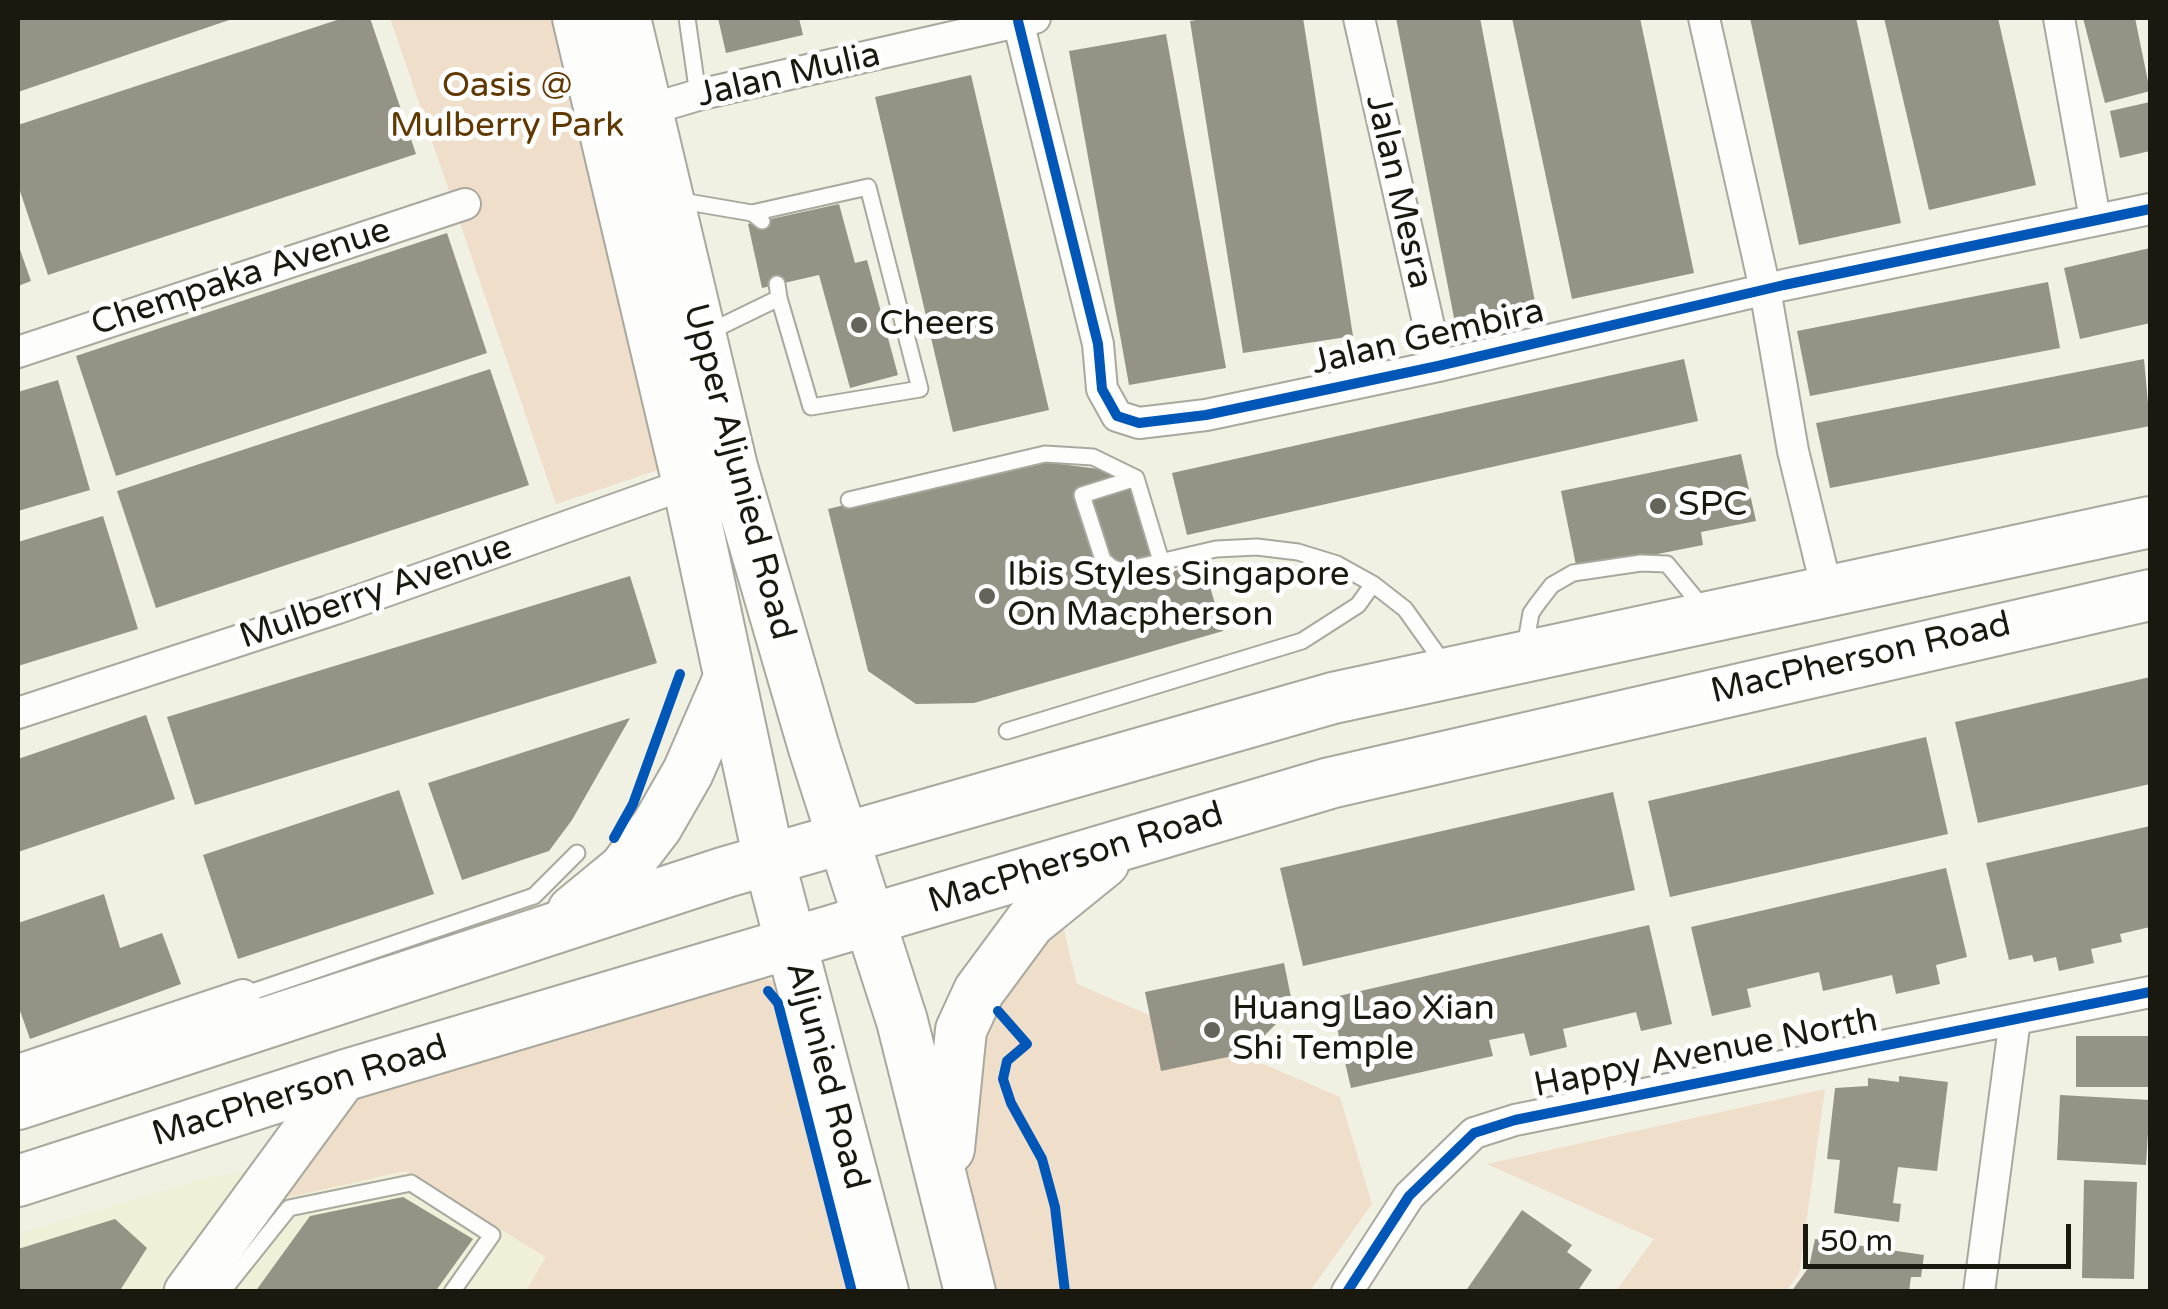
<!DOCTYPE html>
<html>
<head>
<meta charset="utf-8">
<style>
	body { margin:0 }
	#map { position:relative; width:2168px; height:1309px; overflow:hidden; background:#f0f0e3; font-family:"Varela Round",sans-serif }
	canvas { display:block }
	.frame { position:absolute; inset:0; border:20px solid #191910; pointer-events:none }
	.scale { position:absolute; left:1803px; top:1224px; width:268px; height:45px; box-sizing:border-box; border:5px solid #191910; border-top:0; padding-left:12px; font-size:30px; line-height:35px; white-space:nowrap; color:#191910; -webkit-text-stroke:8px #fff; paint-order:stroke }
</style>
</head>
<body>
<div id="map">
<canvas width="2168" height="1309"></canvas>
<div class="frame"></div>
<div class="scale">50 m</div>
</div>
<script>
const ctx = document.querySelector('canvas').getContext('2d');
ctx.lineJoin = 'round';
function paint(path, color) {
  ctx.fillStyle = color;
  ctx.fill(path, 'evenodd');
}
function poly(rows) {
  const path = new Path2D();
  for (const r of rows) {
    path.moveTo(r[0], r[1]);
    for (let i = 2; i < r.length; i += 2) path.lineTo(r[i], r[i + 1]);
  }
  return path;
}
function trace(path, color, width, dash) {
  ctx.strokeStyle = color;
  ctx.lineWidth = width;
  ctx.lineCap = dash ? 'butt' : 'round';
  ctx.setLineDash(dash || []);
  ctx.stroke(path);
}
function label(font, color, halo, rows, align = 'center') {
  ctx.font = font + ' "Varela Round",sans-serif';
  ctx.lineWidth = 10;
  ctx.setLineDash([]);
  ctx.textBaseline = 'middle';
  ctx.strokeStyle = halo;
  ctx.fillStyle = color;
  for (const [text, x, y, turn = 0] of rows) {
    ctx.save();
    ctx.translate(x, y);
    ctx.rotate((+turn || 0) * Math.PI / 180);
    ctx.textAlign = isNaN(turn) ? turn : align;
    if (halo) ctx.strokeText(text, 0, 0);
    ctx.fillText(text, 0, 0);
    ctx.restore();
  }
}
const built = poly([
	[443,1142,660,1292,18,1292,18,1234,209,1177]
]);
const green = poly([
	[390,18,571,18,673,465,556,504],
	[1062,922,1077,984,1340,1097,1372,1204,1310,1291,989,1292,962,1191,982,1051,1008,987],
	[755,973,788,989,865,1274,852,1291,526,1291,546,1257,405,1171,263,1203,354,1091],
	[1825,1089,1799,1274,1786,1291,1616,1291,1654,1239,1487,1164]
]);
const building = poly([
	[18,18,235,18,18,92],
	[343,18,370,18,416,154,48,275,18,185,18,125],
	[718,18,799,18,803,35,726,53],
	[1210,18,1303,18,1353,336,1243,353,1190,21],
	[1396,18,1480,18,1536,307,1455,323],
	[1512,18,1640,18,1694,273,1572,299],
	[1750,18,1856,18,1901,223,1799,245],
	[1884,18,1998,18,2036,185,1929,210],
	[2083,18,2135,18,2150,91,2105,103],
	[1166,34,1226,368,1129,385,1069,51],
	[971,75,1049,410,953,432,875,97],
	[2150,102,2150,151,2120,158,2110,111],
	[839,204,855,263,867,260,898,375,850,388,819,275,762,288,748,224],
	[447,233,487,353,116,476,76,356],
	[18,244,31,281,18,286],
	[2150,248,2150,323,2080,339,2064,268],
	[2048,282,2060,348,1810,396,1797,331],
	[1684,359,1698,421,1187,535,1172,473],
	[2144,359,2150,426,1830,488,1816,423],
	[490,369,529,485,156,608,117,491],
	[58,380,90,490,18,511,18,392],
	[1741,454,1756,521,1701,532,1703,545,1577,570,1561,491],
	[1028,460,1107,470,1133,492,1157,576,1203,563,1223,631,974,703,916,704,868,671,828,509],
	[103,516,138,629,18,666,18,542],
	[630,576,657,663,195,805,167,717],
	[2150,677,2150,784,1978,823,1955,722],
	[146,715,175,799,18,852,18,759],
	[630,718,572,820,549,851,462,880,428,783],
	[1926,737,1948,834,1670,897,1648,801],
	[399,790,434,894,238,959,203,855],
	[1613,792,1635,890,1303,966,1280,868],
	[2150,826,2150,927,2120,934,2122,942,2091,949,2094,963,2059,971,2056,957,2034,962,2032,955,2009,960,1986,863],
	[1946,868,1967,957,1936,965,1940,984,1896,994,1892,975,1823,991,1819,972,1747,989,1751,1007,1712,1016,1691,927],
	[104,894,120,948,162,933,181,984,30,1039,18,1005,18,923],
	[1649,925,1672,1024,1641,1031,1636,1012,1563,1029,1567,1047,1530,1056,1524,1033,1489,1040,1493,1056,1351,1088,1330,998],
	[1284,963,1293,1007,1247,1053,1161,1071,1145,992],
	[2076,1036,2150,1036,2150,1087,2076,1087],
	[1899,1076,1948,1082,1937,1171,1898,1167,1893,1203,1901,1204,1899,1222,1834,1213,1840,1160,1827,1159,1835,1088,1868,1086,1868,1078,1899,1082],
	[2060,1095,2150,1100,2146,1165,2057,1160],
	[2084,1180,2137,1182,2134,1279,2082,1278],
	[403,1197,473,1239,435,1292,255,1292,310,1216],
	[1522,1210,1572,1245,1567,1252,1592,1270,1577,1292,1465,1292],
	[115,1219,147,1248,119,1292,18,1292,18,1249],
	[1815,1239,1924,1255,1921,1277,1911,1277,1909,1292,1791,1292,1809,1267]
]);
const lane = poly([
	[687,18,698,95],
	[676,200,752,213,762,221],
	[752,213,868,187,920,389,811,407,779,298],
	[705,334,779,298,777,284],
	[1136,478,1082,495,1103,560,1111,567,1121,571,1216,549,1257,547,1298,552,1337,564,1373,584,1405,609,1447,668],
	[849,500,1045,454,1093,457,1136,478,1161,561],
	[1525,647,1531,613,1538,603,1552,585,1573,573,1641,563,1667,564,1704,609],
	[1007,731,1302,641,1358,605,1373,584],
	[243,995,534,896,577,853],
	[222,1292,289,1208,411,1183,492,1235,452,1292]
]);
const street = poly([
	[1359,18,1438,366],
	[1704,18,1765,289,1793,451,1827,590],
	[2059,18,2095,219],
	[1018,21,1098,344,1102,389,1117,416,1139,423,1206,415,1438,366,1784,285,2150,209],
	[634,114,698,95,1035,18],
	[18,352,465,204],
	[18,713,338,608,700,479],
	[18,1070,243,995,253,1027],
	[1347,1292,1409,1196,1474,1133,1515,1120,2150,992],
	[1979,1292,2015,1019]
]);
const secondary = poly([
	[187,1292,346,1075]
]);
const primary = poly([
	[578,18,688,484,769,860,883,1292],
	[625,18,732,467,814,748,902,1021,970,1292],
	[573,911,624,869,657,826,688,772,729,678],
	[18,1104,726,872,1333,698,2150,522],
	[949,1149,961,1030,979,991,1030,922,1104,862],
	[18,1181,346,1075,1330,783,2150,595]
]);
const cycleway = poly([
	[1018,21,1098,344,1102,389,1117,416,1139,423,1206,415,1438,366,1784,285,2150,209],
	[614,838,633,804,680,674],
	[768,991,778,1003,852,1292],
	[998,1011,1027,1044,1007,1061,1003,1079,1011,1103,1042,1159,1055,1207,1065,1292],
	[1347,1292,1409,1196,1474,1133,1515,1120,2150,992]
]);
const markers = [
	[859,325,10,"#64645a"],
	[1658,506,10,"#64645a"],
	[987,596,10,"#64645a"],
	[1212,1030,10,"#64645a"]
];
const streetNames = [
	["Jalan Mulia",789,76,-13],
	["Jalan Mesra",1398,192,77],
	["Chempaka Avenue",241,278,-18],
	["Jalan Gembira",1428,338,-13],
	["Upper Aljunied Road",738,472,75],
	["Mulberry Avenue",376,593,-19],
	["MacPherson Road",1861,659,-13],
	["MacPherson Road",1076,859,-17],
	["Happy Avenue North",1706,1054,-11],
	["Aljunied Road",826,1076,75],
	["MacPherson Road",300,1092,-17]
];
const parkNames = [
	["Oasis @",507,87],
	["Mulberry Park",507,127]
];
const poiNames = [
	["Cheers",879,325],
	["SPC",1678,506],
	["Ibis Styles Singapore",1007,576],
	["On Macpherson",1007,616],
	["Huang Lao Xian",1232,1010],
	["Shi Temple",1232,1050]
];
paint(built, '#f0efd8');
paint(green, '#efdfca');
paint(building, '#959286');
trace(lane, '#a8a89e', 19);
trace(street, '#a8a89e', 34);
trace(secondary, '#a8a89e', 49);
trace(primary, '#a8a89e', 54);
trace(lane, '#fdfdfb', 15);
trace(street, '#fdfdfb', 30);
trace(secondary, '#fdfdfb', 45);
trace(primary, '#fdfdfb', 50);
trace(cycleway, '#0057b8', 10);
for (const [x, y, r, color] of markers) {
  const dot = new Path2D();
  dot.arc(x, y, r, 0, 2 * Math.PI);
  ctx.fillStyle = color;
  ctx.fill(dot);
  trace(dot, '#fff', 4);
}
label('35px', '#191910', '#fff', streetNames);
label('35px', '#603800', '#fff', parkNames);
label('35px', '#191910', '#fff', poiNames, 'left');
</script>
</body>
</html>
